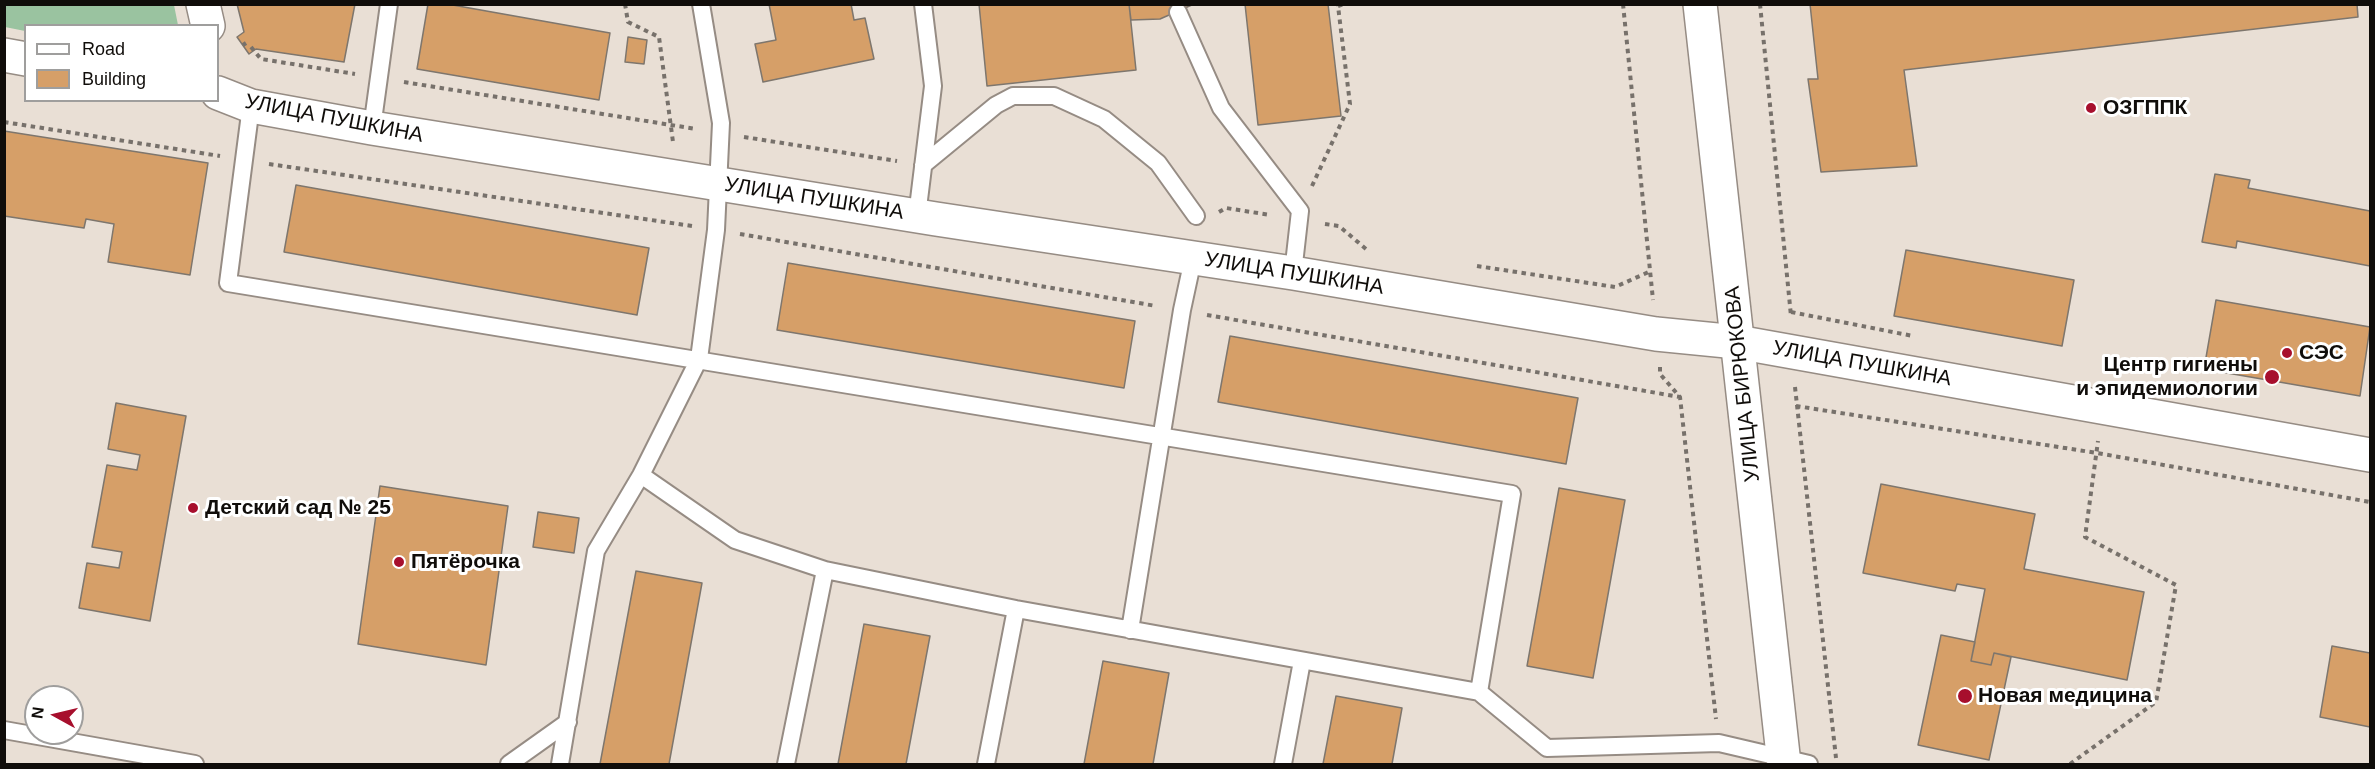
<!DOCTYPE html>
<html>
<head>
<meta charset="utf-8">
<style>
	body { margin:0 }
	#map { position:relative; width:2375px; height:769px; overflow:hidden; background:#e9dfd5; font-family:Arial,sans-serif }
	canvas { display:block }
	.frame { position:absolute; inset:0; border:6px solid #100d0a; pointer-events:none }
	.legend { position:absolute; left:24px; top:24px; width:195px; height:78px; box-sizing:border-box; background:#fff; border:2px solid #9f9e9d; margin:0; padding:8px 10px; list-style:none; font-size:18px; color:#100d0a }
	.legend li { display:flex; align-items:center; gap:12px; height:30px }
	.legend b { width:30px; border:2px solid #9f9e9d }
	.north { position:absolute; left:24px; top:685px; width:60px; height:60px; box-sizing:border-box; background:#fff; border:2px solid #9f9e9d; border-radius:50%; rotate:278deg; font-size:16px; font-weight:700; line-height:24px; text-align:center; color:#100d0a }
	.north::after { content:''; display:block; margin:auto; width:21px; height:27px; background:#a70f2d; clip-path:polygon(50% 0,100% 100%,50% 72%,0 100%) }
</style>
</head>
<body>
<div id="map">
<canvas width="2375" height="769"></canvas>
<div class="frame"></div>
<ul class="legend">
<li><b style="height:8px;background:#fff"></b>Road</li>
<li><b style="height:16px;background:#d69f68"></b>Building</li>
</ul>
<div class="north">N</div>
</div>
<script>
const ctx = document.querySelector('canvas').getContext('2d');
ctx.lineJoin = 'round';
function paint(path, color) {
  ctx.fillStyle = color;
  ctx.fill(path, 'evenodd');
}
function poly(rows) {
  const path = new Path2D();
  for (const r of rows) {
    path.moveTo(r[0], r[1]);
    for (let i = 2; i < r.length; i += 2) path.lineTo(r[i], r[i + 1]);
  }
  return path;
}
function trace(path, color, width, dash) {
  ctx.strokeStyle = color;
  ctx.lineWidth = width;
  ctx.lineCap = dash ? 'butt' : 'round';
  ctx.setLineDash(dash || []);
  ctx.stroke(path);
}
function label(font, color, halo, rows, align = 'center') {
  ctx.font = font + ' Arial,sans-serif';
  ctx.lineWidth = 6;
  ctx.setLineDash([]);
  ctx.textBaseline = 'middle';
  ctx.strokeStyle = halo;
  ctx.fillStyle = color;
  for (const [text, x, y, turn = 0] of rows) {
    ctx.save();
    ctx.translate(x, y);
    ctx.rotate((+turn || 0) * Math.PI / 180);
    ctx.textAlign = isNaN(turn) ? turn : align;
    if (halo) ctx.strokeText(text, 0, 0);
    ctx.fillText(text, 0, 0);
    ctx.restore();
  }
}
const green = poly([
	[4,5,174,5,178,25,26,26,25,31,5,27]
]);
const building = poly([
	[237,4,355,4,344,62,256,49,249,54,237,37,244,32,237,4],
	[428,4,447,4,610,33,599,100,417,69,428,4],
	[769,4,851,4,854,20,865,18,874,59,763,82,755,44,776,40,769,4],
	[979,4,1129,4,1136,70,987,86,979,4],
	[1129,4,1194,4,1160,19,1131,20,1129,4],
	[1245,4,1328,4,1341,116,1258,125,1245,4],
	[1810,4,2357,4,2358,17,1904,70,1917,166,1821,172,1808,79,1818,79,1810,4],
	[628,37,647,40,644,64,625,62,628,37],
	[4,131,208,163,190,275,108,262,114,224,86,219,84,228,4,216,4,131],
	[2215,174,2250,180,2248,188,2370,211,2370,266,2237,241,2236,248,2202,242,2215,174],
	[296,185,649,248,637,315,284,252,296,185],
	[1906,250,2074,280,2062,346,1894,316,1906,250],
	[788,263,1135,321,1124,388,777,330,788,263],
	[2216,300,2370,327,2360,396,2204,369,2216,300],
	[1230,336,1578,398,1566,464,1218,402,1230,336],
	[116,403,186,416,150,621,79,608,87,563,119,568,122,552,92,547,107,465,137,470,140,455,108,449,116,403],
	[1881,484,2035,514,2024,569,2144,592,2127,680,1994,653,1991,665,1971,661,1985,589,1957,584,1955,591,1863,573,1881,484],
	[380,486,508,506,486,665,358,644,380,486],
	[1559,488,1625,500,1593,678,1527,666,1559,488],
	[538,512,579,518,574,553,533,547,538,512],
	[636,571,702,583,669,764,600,764,636,571],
	[864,624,930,636,906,764,838,764,864,624],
	[1941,635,1975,642,1971,661,1991,665,1994,653,2011,657,1989,760,1918,745,1941,635],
	[2332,646,2370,653,2370,727,2320,717,2332,646],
	[1103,661,1169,673,1153,764,1084,764,1103,661],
	[1336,696,1402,708,1392,764,1323,764,1336,696]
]);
const path = poly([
	[625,4,628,22,659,37,673,142],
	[1623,4,1653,300],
	[1760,4,1791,316],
	[243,45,246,43],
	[251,47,261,59,355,74],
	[404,82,696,129],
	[4,122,220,156],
	[744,137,897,161],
	[269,164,692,226],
	[1312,186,1350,104,1338,6,1344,4],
	[1219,212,1226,208,1270,215],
	[1325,224,1339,226,1366,249],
	[740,234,1156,306],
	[1477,266,1615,287,1651,271],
	[1791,312,1913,336],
	[1207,315,1680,397],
	[1660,367,1660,374,1680,397,1716,719],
	[1795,387,1836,758],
	[1796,406,2097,453,2370,502],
	[2070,764,2156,702,2176,585,2085,537,2098,441]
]);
const service = poly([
	[1178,12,1221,108,1300,211,1293,273],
	[251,106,228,283,1512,494,1479,692],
	[372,128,389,4],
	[923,165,996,105,1013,96,1054,96,1104,119,1158,163,1196,216],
	[917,216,933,86,923,4],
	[641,475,735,540,825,570,1016,609,1479,692,1547,748,1719,743,1809,764],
	[1130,630,1182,310,1193,259],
	[4,730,195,764],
	[509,764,568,722],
	[560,764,596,551,641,475,699,359,716,230,721,123,701,4],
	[786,764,825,570],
	[986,764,1016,609],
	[1283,764,1302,661]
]);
const minor = poly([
	[203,4,208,26],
	[4,55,26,59],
	[218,93,251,106,372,128,936,219,1293,273,1656,334,1737,342,2370,455]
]);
const tertiary = poly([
	[1700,4,1784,764]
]);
const markers = [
	[2091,108,6,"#a70f2d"],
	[2287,353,6,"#a70f2d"],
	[2272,377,8,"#a70f2d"],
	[193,508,6,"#a70f2d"],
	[399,562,6,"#a70f2d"],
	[1965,696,8,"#a70f2d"]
];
const poiNames = [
	["ОЗГППК",2103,108],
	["СЭС",2299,353],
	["Центр гигиены",2258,365,"right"],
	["и эпидемиологии",2258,389,"right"],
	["Детский сад № 25",205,508],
	["Пятёрочка",411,562],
	["Новая медицина",1978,696]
];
const streetNames = [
	["УЛИЦА ПУШКИНА",334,119,11],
	["УЛИЦА ПУШКИНА",814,199,9],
	["УЛИЦА ПУШКИНА",1294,274,9],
	["УЛИЦА ПУШКИНА",1862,364,10],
	["УЛИЦА БИРЮКОВА",1743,384,-96]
];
paint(green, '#9ac3a0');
paint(building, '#d69f68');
trace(building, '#7e766d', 1.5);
trace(service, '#968c84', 20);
trace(minor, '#968c84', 36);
trace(tertiary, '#968c84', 36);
trace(path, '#77716b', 4, [4.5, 4.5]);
trace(service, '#fff', 16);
trace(minor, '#fff', 33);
trace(tertiary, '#fff', 33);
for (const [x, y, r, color] of markers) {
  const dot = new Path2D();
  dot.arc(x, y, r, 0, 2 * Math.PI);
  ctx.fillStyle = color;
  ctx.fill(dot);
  trace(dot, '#fff', 2);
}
label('bold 21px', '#100d0a', '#fff', poiNames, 'left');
label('21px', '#100d0a', '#fff', streetNames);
</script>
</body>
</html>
